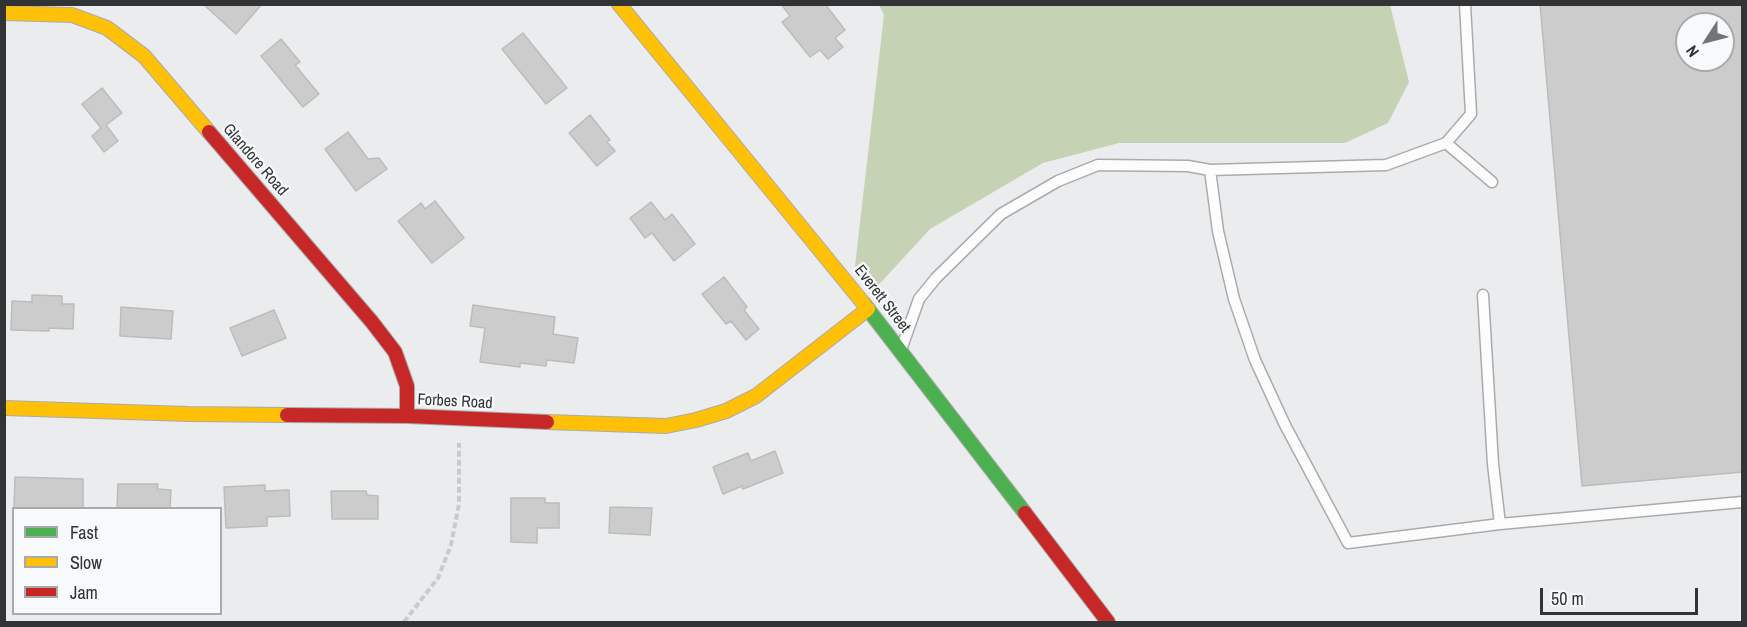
<!DOCTYPE html>
<html>
<head>
<meta charset="utf-8">
<style>
	body { margin:0 }
	#map { position:relative; width:1747px; height:627px; overflow:hidden; background:#eaeced; font-family:"Archivo Narrow",sans-serif }
	canvas { display:block }
	.frame { position:absolute; inset:0; border:6px solid #323334; pointer-events:none }
	.legend { position:absolute; left:12px; top:507px; width:210px; height:108px; box-sizing:border-box; background:#f7f9fb; border:2px solid #a8aaab; margin:0; padding:8px 10px; list-style:none; font-size:18px; color:#323334 }
	.legend li { display:flex; align-items:center; gap:12px; height:30px }
	.legend b { width:30px; border:2px solid #a8aaab }
	.north { position:absolute; left:1675px; top:12px; width:60px; height:60px; box-sizing:border-box; background:#f7f9fb; border:2px solid #a8aaab; border-radius:50%; rotate:234deg; font-size:16px; font-weight:700; line-height:24px; text-align:center; color:#323334 }
	.north::after { content:''; display:block; margin:auto; width:21px; height:27px; background:#727475; clip-path:polygon(50% 0,100% 100%,50% 72%,0 100%) }
	.scale { position:absolute; left:1540px; top:588px; width:158px; height:27px; box-sizing:border-box; border:3px solid #323334; border-top:0; padding-left:8px; font-size:18px; line-height:21px; white-space:nowrap; color:#323334; -webkit-text-stroke:4px #f7f9fb; paint-order:stroke }
</style>
</head>
<body>
<div id="map">
<canvas width="1747" height="627"></canvas>
<div class="frame"></div>
<ul class="legend">
<li><b style="height:8px;background:#4caf50"></b>Fast</li>
<li><b style="height:8px;background:#ffc107"></b>Slow</li>
<li><b style="height:8px;background:#c62828"></b>Jam</li>
</ul>
<div class="north">N</div>
<div class="scale">50 m</div>
</div>
<script>
const ctx = document.querySelector('canvas').getContext('2d');
ctx.lineJoin = 'round';
function paint(path, color) {
  ctx.fillStyle = color;
  ctx.fill(path, 'evenodd');
}
function poly(rows) {
  const path = new Path2D();
  for (const r of rows) {
    path.moveTo(r[0], r[1]);
    for (let i = 2; i < r.length; i += 2) path.lineTo(r[i], r[i + 1]);
  }
  return path;
}
function trace(path, color, width, dash) {
  ctx.strokeStyle = color;
  ctx.lineWidth = width;
  ctx.lineCap = dash ? 'butt' : 'round';
  ctx.setLineDash(dash || []);
  ctx.stroke(path);
}
function label(font, color, halo, rows, align = 'center') {
  ctx.font = font + ' "Archivo Narrow",sans-serif';
  ctx.lineWidth = 4.5;
  ctx.setLineDash([]);
  ctx.textBaseline = 'middle';
  ctx.strokeStyle = halo;
  ctx.fillStyle = color;
  for (const [text, x, y, turn = 0] of rows) {
    ctx.save();
    ctx.translate(x, y);
    ctx.rotate((+turn || 0) * Math.PI / 180);
    ctx.textAlign = isNaN(turn) ? turn : align;
    if (halo) ctx.strokeText(text, 0, 0);
    ctx.fillText(text, 0, 0);
    ctx.restore();
  }
}
const forest = poly([
	[879,5,1390,5,1409,82,1388,123,1345,143,1119,143,1043,163,930,229,873,291,855,266,884,15]
]);
const building = poly([
	[203,4,262,4,236,34,203,4],
	[781,4,825,4,845,30,835,38,843,47,828,59,820,50,810,57,782,22,790,16,781,4],
	[1540,4,1743,4,1743,472,1582,486,1540,4],
	[1687,24,1723,24,1723,60,1687,60,1687,24],
	[523,33,567,88,546,104,502,49,523,33],
	[281,39,300,62,295,65,319,94,303,107,261,56,281,39],
	[102,88,122,113,106,125,118,141,104,152,92,136,101,128,82,104,102,88],
	[590,115,610,140,607,142,615,151,597,166,569,133,590,115],
	[348,132,368,159,379,158,387,169,356,191,325,149,348,132],
	[435,201,464,238,432,263,398,221,421,203,425,209,435,201],
	[651,202,665,220,672,214,695,244,674,261,652,233,645,238,630,218,651,202],
	[724,277,747,307,744,310,759,329,746,340,731,321,726,324,702,294,724,277],
	[32,295,62,296,62,304,74,304,73,329,49,328,49,331,11,330,12,301,32,302,32,295],
	[473,305,555,317,553,334,578,338,574,363,547,360,546,366,520,363,520,367,480,362,485,328,470,326,473,305],
	[121,307,173,311,171,339,120,336,121,307],
	[274,310,286,338,242,356,230,328,274,310],
	[775,451,783,473,743,489,742,486,723,494,713,467,748,453,751,461,775,451],
	[15,477,83,479,83,508,14,508,15,477],
	[118,484,158,484,157,489,171,490,170,508,117,508,118,484],
	[265,485,265,491,289,490,290,516,267,517,267,526,226,528,224,487,265,485],
	[331,491,366,491,367,495,378,496,378,519,332,519,331,491],
	[511,498,545,498,545,503,559,503,559,528,537,528,537,543,511,542,511,498],
	[610,507,652,508,650,535,609,533,610,507]
]);
const path = poly([
	[404,622,438,578,451,545,459,504,459,443]
]);
const lane = poly([
	[1446,143,1471,114,1465,4],
	[1210,170,1218,231,1234,299,1255,360,1285,425,1348,543,1500,524],
	[1483,295,1493,464,1500,524,1742,502],
	[902,347,919,299,936,278,1001,214,1058,181,1098,165,1188,166,1210,170,1386,165,1446,143,1492,182]
]);
const fast = poly([
	[864,304,1025,513]
]);
const slow = poly([
	[619,4,864,304],
	[4,13,72,15,107,28,144,56,209,132],
	[4,408,188,414,287,415],
	[547,422,666,426,696,420,726,411,756,396,868,309]
]);
const jam = poly([
	[209,132,372,322,395,352,407,386,407,416],
	[287,415,407,416,547,422],
	[1025,513,1108,622]
]);
const streetNames = [
	["Glandore Road",255,160,49],
	["Everett Street",882,299,52],
	["Forbes Road",455,402,3]
];
paint(forest, '#c6d2b4');
paint(building, '#ccc');
trace(building, '#bbbcbc', 1.5);
trace(lane, '#aaabac', 13);
trace(fast, '#aaabac', 16);
trace(slow, '#aaabac', 16);
trace(jam, '#aaabac', 16);
trace(path, '#c9caca', 4, [6, 3]);
trace(lane, '#fcfcfc', 10);
trace(fast, '#4caf50', 14);
trace(slow, '#ffc107', 14);
trace(jam, '#c62828', 14);
label('16px', '#323334', '#f7f9fb', streetNames);
</script>
</body>
</html>
